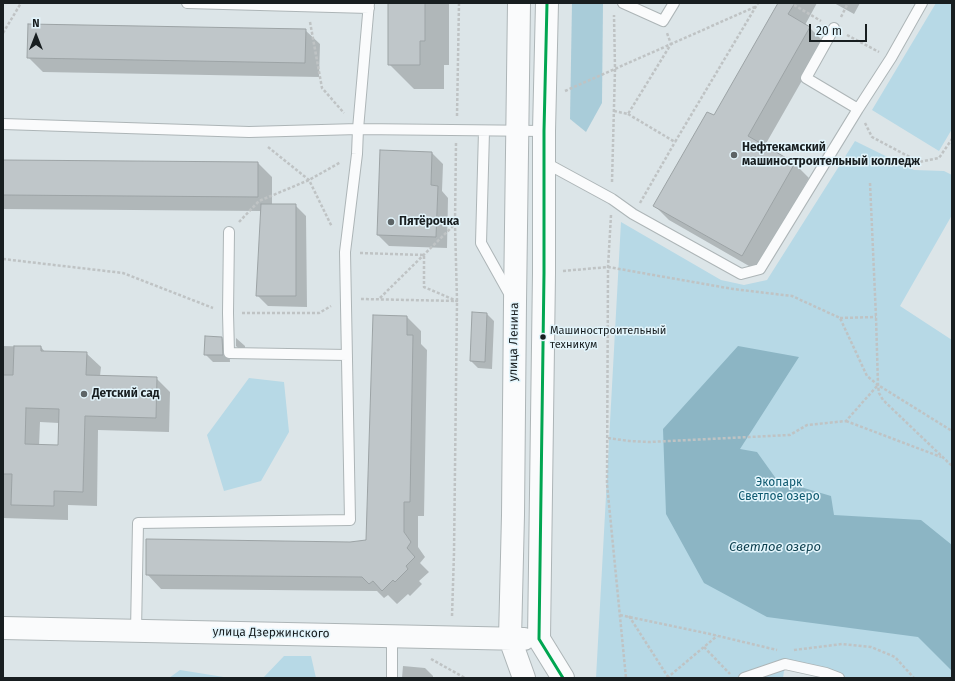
<!DOCTYPE html>
<html>
<head>
<meta charset="utf-8">
<style>
	body { margin:0 }
	#map { position:relative; width:955px; height:681px; overflow:hidden; background:#dce5e8; font-family:"Fira Sans",sans-serif }
	canvas { display:block }
	.frame { position:absolute; inset:0; border:4px solid #181e20; pointer-events:none }
	.north { position:absolute; left:16px; top:16px; width:40px; height:40px; -webkit-text-stroke:3px #e3f5fc; paint-order:stroke; rotate:0deg; font-size:11px; font-weight:700; line-height:16px; text-align:center; color:#181e20 }
	.north::after { content:''; display:block; margin:auto; width:14px; height:18px; background:#181e20; clip-path:polygon(50% 0,100% 100%,50% 72%,0 100%) }
	.scale { position:absolute; left:809px; top:24px; width:58px; height:18px; box-sizing:border-box; border:2px solid #181e20; border-top:0; padding-left:5px; font-size:12px; line-height:14px; white-space:nowrap; color:#181e20; -webkit-text-stroke:3px #e3f5fc; paint-order:stroke }
</style>
</head>
<body>
<div id="map">
<canvas width="955" height="681"></canvas>
<div class="frame"></div>
<div class="north">N</div>
<div class="scale">20 m</div>
</div>
<script>
const ctx = document.querySelector('canvas').getContext('2d');
ctx.lineJoin = 'round';
function paint(path, color) {
  ctx.fillStyle = color;
  ctx.fill(path, 'evenodd');
}
function poly(rows) {
  const path = new Path2D();
  for (const r of rows) {
    path.moveTo(r[0], r[1]);
    for (let i = 2; i < r.length; i += 2) path.lineTo(r[i], r[i + 1]);
  }
  return path;
}
function trace(path, color, width, dash) {
  ctx.strokeStyle = color;
  ctx.lineWidth = width;
  ctx.lineCap = dash ? 'butt' : 'round';
  ctx.setLineDash(dash || []);
  ctx.stroke(path);
}
function label(font, color, halo, rows, align = 'center') {
  ctx.font = font + ' "Fira Sans",sans-serif';
  ctx.lineWidth = 3;
  ctx.setLineDash([]);
  ctx.textBaseline = 'middle';
  ctx.strokeStyle = halo;
  ctx.fillStyle = color;
  for (const [text, x, y, turn = 0] of rows) {
    ctx.save();
    ctx.translate(x, y);
    ctx.rotate((+turn || 0) * Math.PI / 180);
    ctx.textAlign = isNaN(turn) ? turn : align;
    if (halo) ctx.strokeText(text, 0, 0);
    ctx.fillText(text, 0, 0);
    ctx.restore();
  }
}
const green = poly([
	[936,3,952,3,952,129,939,151,872,110],
	[855,141,914,170,944,171,952,175,952,215,900,306,952,340,952,678,830,678,785,664,783,678,596,678,621,222,721,280,744,285,767,280],
	[249,378,284,382,289,432,261,481,224,491,207,435],
	[284,656,311,656,316,678,263,678],
	[180,670,230,678,169,678]
]);
const forest = poly([
	[572,3,603,3,602,103,586,132,570,119]
]);
const water = poly([
	[738,346,799,357,740,449,757,452,777,480,831,496,834,515,921,520,952,545,952,671,918,637,767,617,704,583,666,514,663,429]
]);
const shadow = poly([
	[389,3,449,3,449,65,444,65,444,89,414,89,389,64],
	[779,3,817,3,805,25,810,28,824,42,764,147,795,164,809,178,756,270,669,220,655,206,714,117],
	[834,3,860,3,854,14],
	[305,30,320,44,319,77,43,72,28,57],
	[380,151,432,153,443,164,442,191,448,198,447,248,389,246,378,235],
	[3,161,258,163,272,177,272,205,295,205,306,216,307,307,268,306,257,295,262,211,3,209],
	[487,314,494,321,492,369,478,368,471,361],
	[407,317,421,331,421,344,427,350,424,516,418,516,418,547,425,557,420,563,429,572,419,581,422,584,410,596,408,594,397,604,388,595,384,598,377,591,161,589,147,574,367,541],
	[222,338,229,345,230,362,213,362,205,354],
	[236,338,245,346,245,354,236,346],
	[3,346,41,347,45,352,86,353,101,367,100,376,156,378,170,392,169,432,98,430,97,506,68,505,68,520,3,518],
	[40,422,59,423,59,446,39,446],
	[403,666,425,668,433,676,433,678,402,678]
]);
const building = poly([
	[388,3,425,3,425,41,420,41,420,65,388,65,388,3],
	[778,3,795,3,788,14,810,27,748,136,795,163,742,256,653,206,707,112,714,115,778,3],
	[28,24,306,29,305,63,27,58,28,24],
	[380,150,432,152,431,185,438,186,436,237,377,235,380,150],
	[3,160,258,162,258,197,3,195,3,160],
	[261,204,296,204,296,296,256,296,261,204],
	[472,312,487,313,485,362,470,361,472,312],
	[373,315,407,316,407,335,413,335,410,502,404,502,404,532,411,542,407,548,415,557,406,566,408,569,395,582,393,580,382,591,373,581,369,584,362,577,146,575,146,539,350,542,366,540,373,315],
	[205,336,222,337,223,355,204,355,205,336],
	[14,346,41,346,41,351,87,352,86,375,157,377,156,418,85,416,83,492,54,491,54,506,11,505,12,474,3,474,3,375,13,375,14,346],
	[26,408,59,409,58,445,25,444,26,408]
]);
const path = poly([
	[794,5,821,21],
	[841,17,848,3],
	[310,22,322,88,344,113],
	[3,33,21,3],
	[847,35,879,52],
	[565,91,757,6],
	[614,111,628,114,671,44,667,33],
	[628,114,675,142,758,3],
	[457,116,459,3],
	[865,123,872,137,919,162,939,158,952,139],
	[268,147,309,180,332,227],
	[612,182,615,69,614,15],
	[870,183,876,317,878,385,879,393,883,400,952,466],
	[640,203,675,142],
	[611,215,608,267,607,484,626,678],
	[239,222,259,201,309,180,341,162],
	[360,253,424,255,424,287,457,301,361,299],
	[3,259,123,273,213,308],
	[563,271,608,267,733,289,792,296,840,318,867,376,878,385,952,431],
	[380,298,455,224],
	[242,313,319,313,331,306],
	[840,318,876,317],
	[846,421,941,457],
	[608,438,629,441,649,442,790,435,807,425,846,421,877,386],
	[620,615,710,634,777,650],
	[452,616,454,553,457,301,455,224,456,143],
	[629,616,668,677],
	[704,647,730,674],
	[794,650,842,644,871,647,895,657,914,678],
	[431,659,465,678],
	[667,678,717,636]
]);
const service = poly([
	[187,3,369,8],
	[369,3,358,129,544,131],
	[623,3,663,21,674,3],
	[834,28,806,78,858,109],
	[3,124,249,132,358,129,357,154,345,252,350,520,138,523,136,631],
	[484,131,481,243,510,295],
	[544,162,612,199,633,214,741,274,760,269,858,109,891,58,922,3],
	[229,232,228,313,229,353,347,355],
	[392,678,392,635],
	[744,678,785,664,826,673,839,678]
]);
const secondary = poly([
	[519,3,515,302,513,515,510,639,524,678],
	[547,3,544,131,544,273,539,639,563,678],
	[3,628,524,639]
]);
const bus1 = poly([
	[547,3,544,131,544,273,539,639,563,678]
]);
const markers = [
	[734,155,4,"#5d6466"],
	[391,222,4,"#5d6466"],
	[543,337,3.5,"#181e20"],
	[84,394,4,"#5d6466"]
];
const busNames = [
	["Машиностроительный",550,331],
	["техникум",550,345]
];
const poiNames = [
	["Нефтекамский",742,148],
	["машиностроительный колледж",742,162],
	["Пятёрочка",399,222],
	["Детский сад",92,394]
];
const streetNames = [
	["улица Ленина",514,342,-89],
	["улица Дзержинского",271,633,1]
];
const parkNames = [
	["Экопарк",779,483],
	["Светлое озеро",779,497]
];
const waterNames = [
	["Светлое озеро",775,547]
];
paint(green, '#b7d9e6');
paint(forest, '#a9ccd9');
paint(water, '#8cb5c4');
paint(shadow, '#0003');
paint(building, '#bfc6c9');
trace(building, '#9ca3a5', 1);
trace(service, '#adb5b7', 12);
trace(secondary, '#adb5b7', 24);
trace(path, '#bfc3c4', 2.5, [3, 2]);
trace(service, '#fafbfc', 10);
trace(secondary, '#fafbfc', 22);
trace(bus1, '#00a651', 3);
for (const [x, y, r, color] of markers) {
  const dot = new Path2D();
  dot.arc(x, y, r, 0, 2 * Math.PI);
  ctx.fillStyle = color;
  ctx.fill(dot);
  trace(dot, '#e3f5fc', 1.5);
}
label('11px', '#181e20', '#e3f5fc', busNames, 'left');
label('bold 12px', '#181e20', '#e3f5fc', poiNames, 'left');
label('12px', '#181e20', '#e3f5fc', streetNames);
label('12px', '#115b71', '#e3f5fc', parkNames);
label('italic 13px', '#0c3e4d', '#e3f5fc', waterNames);
</script>
</body>
</html>
